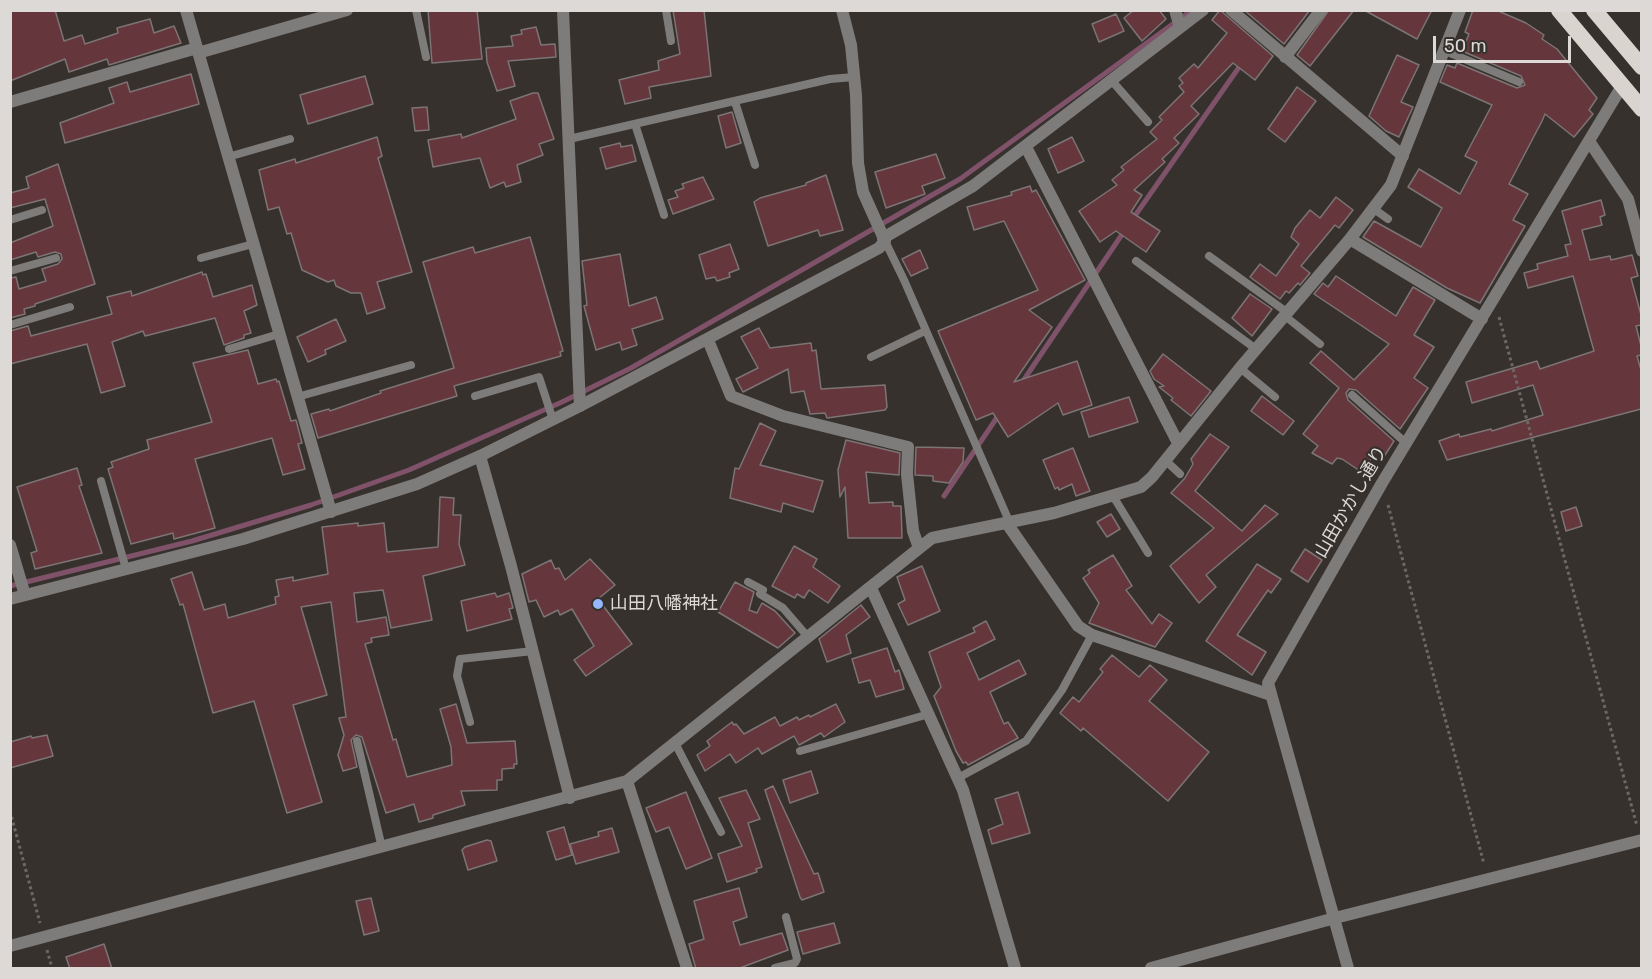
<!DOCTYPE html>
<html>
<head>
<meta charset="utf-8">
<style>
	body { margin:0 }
	#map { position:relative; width:1652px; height:979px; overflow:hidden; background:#37312e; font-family:Rubik,sans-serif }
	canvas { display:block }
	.frame { position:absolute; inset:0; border:12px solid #ddd9d7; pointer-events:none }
	.scale { position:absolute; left:1433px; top:36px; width:138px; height:27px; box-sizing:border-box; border:3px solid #ddd9d7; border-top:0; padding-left:8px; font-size:18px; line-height:21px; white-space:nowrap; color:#ddd9d7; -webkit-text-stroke:4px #37312e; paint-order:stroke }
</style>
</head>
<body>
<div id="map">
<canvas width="1652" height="979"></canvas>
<div class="frame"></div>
<div class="scale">50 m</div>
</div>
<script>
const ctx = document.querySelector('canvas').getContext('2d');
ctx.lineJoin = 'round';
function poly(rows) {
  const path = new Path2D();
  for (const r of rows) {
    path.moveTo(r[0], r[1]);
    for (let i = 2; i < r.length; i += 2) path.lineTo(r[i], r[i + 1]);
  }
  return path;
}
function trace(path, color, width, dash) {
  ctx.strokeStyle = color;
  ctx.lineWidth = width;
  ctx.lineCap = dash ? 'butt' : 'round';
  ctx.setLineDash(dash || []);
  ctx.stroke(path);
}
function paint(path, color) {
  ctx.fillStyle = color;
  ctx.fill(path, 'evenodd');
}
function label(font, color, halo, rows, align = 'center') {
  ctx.font = font + ' Rubik,"Noto Sans JP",sans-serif';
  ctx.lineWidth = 4.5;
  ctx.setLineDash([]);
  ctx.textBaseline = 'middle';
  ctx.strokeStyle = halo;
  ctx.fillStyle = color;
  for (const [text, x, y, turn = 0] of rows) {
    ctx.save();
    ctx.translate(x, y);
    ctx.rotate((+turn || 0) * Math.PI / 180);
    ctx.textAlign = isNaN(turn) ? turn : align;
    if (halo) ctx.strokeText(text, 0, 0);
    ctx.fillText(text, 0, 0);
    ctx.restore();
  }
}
const stream = poly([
	[1132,220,1242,63],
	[1021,384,1125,230],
	[944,496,1000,413],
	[10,586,192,541,311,505,409,470,562,402,631,368,960,179,1192,10]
]);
const building = poly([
	[10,10,55,10,64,41,82,35,85,44,118,33,117,28,150,19,154,33,174,26,181,43,109,65,107,59,69,72,65,59,10,81,10,10],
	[428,10,477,10,482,59,432,63,428,10],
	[673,10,704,10,711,76,649,87,651,98,625,104,619,80,659,70,658,61,680,54,673,10],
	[1134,10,1159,10,1166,19,1142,41,1124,18,1134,10],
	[1220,10,1273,56,1255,80,1233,63,1191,106,1199,114,1174,138,1179,143,1162,159,1165,162,1134,190,1142,195,1131,212,1160,231,1146,252,1116,231,1100,242,1079,211,1117,185,1112,180,1124,170,1121,167,1157,139,1150,132,1162,120,1159,117,1184,92,1179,86,1183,83,1179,78,1194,64,1198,68,1227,33,1212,20,1220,10],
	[1244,10,1310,10,1284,44,1244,10],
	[1329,10,1354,10,1310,66,1297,55,1329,10],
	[1364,10,1432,10,1417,39,1364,10],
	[1473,10,1496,10,1526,23,1544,35,1542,39,1557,49,1597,98,1589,110,1593,114,1574,137,1545,114,1542,121,1509,184,1528,194,1513,220,1525,226,1480,303,1447,288,1363,237,1374,221,1421,247,1442,208,1408,187,1419,169,1460,194,1477,162,1465,156,1492,105,1440,82,1447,65,1455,68,1457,63,1517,88,1525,85,1521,76,1462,51,1469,34,1465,32,1473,10],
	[1116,14,1124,31,1099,42,1092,24,1116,14],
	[536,27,541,45,555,44,556,57,508,61,515,86,497,91,487,62,486,48,513,46,511,36,522,34,521,30,536,27],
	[1397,55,1419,65,1401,102,1413,107,1399,137,1386,131,1369,116,1397,55],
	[191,74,199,104,65,143,60,123,114,103,109,88,127,82,130,92,191,74],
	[365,76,373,104,308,124,300,95,365,76],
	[1297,87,1316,101,1285,142,1268,129,1297,87],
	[533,93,538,93,554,139,539,144,543,155,517,165,521,182,506,187,504,182,490,188,480,158,433,167,428,140,461,134,462,138,516,119,510,101,533,93],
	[427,107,429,130,415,131,412,108,427,107],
	[732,112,741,143,726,148,718,116,732,112],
	[377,137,382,156,378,158,412,272,377,282,385,308,367,314,361,293,351,293,336,286,334,280,328,282,302,270,291,233,287,234,279,207,268,210,259,170,295,159,296,163,377,137],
	[1072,137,1084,161,1058,173,1048,149,1072,137],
	[620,143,621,147,632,145,636,161,606,169,600,148,620,143],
	[936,154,945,178,922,186,925,194,886,208,875,172,936,154],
	[58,164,95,284,35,304,35,306,24,309,25,314,10,318,10,278,16,277,19,289,46,281,42,269,58,264,62,259,61,254,55,252,38,257,36,252,10,260,10,243,53,226,45,199,10,208,10,193,29,188,26,177,58,164],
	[826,175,843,230,820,236,818,230,768,246,754,202,760,198,806,185,806,183,826,175],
	[703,177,714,199,673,214,668,200,678,197,675,191,684,188,682,184,703,177],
	[1030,186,1032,192,1036,190,1085,280,1029,310,1052,327,1014,382,1077,361,1092,405,1063,415,1058,403,1008,437,993,413,976,420,938,331,1038,290,1004,221,974,230,967,207,1012,195,1011,192,1030,186],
	[1336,197,1353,210,1339,228,1335,225,1301,266,1310,273,1300,285,1298,283,1289,293,1286,291,1280,299,1250,277,1260,264,1276,276,1299,244,1291,237,1295,228,1310,210,1320,218,1336,197],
	[1601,200,1605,215,1600,217,1602,225,1582,230,1590,260,1610,256,1611,260,1632,255,1638,276,1631,278,1641,315,1641,325,1636,326,1641,346,1641,355,1637,356,1641,370,1641,409,1447,460,1439,441,1459,434,1460,437,1491,429,1492,431,1543,415,1533,385,1472,403,1466,382,1537,361,1540,369,1594,351,1573,276,1528,288,1524,273,1538,269,1537,264,1568,256,1565,245,1571,244,1562,211,1601,200],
	[530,237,563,351,560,352,561,356,454,386,457,396,318,438,311,414,329,409,330,411,381,393,380,391,454,368,423,262,473,247,475,253,530,237],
	[730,244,739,269,729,273,730,277,717,281,715,277,706,279,699,255,730,244],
	[920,250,928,268,911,276,902,259,920,250],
	[620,254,629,306,656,297,663,319,632,329,637,345,622,350,620,342,596,350,584,306,587,305,582,261,620,254],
	[202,272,203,275,206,274,213,297,252,285,257,305,244,311,251,333,244,335,244,338,224,345,215,318,145,336,143,331,112,342,125,386,101,393,87,344,10,364,10,331,28,326,31,336,112,314,107,297,131,291,132,296,202,272],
	[1336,276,1396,316,1413,287,1435,300,1414,335,1434,347,1414,378,1428,388,1400,429,1356,390,1349,389,1346,393,1348,400,1394,441,1385,455,1376,450,1363,473,1342,459,1337,458,1332,464,1312,453,1318,446,1303,434,1339,388,1310,363,1321,351,1354,380,1389,344,1314,294,1323,283,1328,287,1336,276],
	[1250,294,1272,309,1252,336,1232,318,1250,294],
	[336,319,346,341,325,350,326,354,308,362,297,337,336,319],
	[759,328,770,348,811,343,812,351,816,350,821,389,885,385,887,407,885,410,827,418,825,413,810,414,804,391,791,393,788,369,743,392,736,379,758,368,741,337,759,328],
	[248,350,258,384,276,379,277,382,279,381,291,421,296,420,302,443,298,444,305,469,283,475,272,438,195,459,215,528,174,539,173,533,131,544,108,469,113,467,111,462,149,449,147,440,212,422,193,363,248,350],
	[1163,354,1211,391,1191,416,1171,400,1173,398,1159,387,1164,386,1154,379,1150,371,1163,354],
	[1262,396,1294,421,1283,435,1251,411,1262,396],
	[1129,397,1138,422,1089,437,1081,412,1129,397],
	[760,423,776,431,760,465,823,481,813,512,783,503,781,512,730,498,735,468,739,469,760,423],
	[1210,434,1229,447,1195,491,1242,531,1265,505,1278,514,1206,575,1216,587,1199,603,1170,566,1214,528,1171,493,1185,478,1193,464,1191,459,1210,434],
	[846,440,900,453,899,475,866,472,869,503,893,502,893,506,901,506,902,538,848,538,845,487,840,497,838,470,846,440],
	[916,447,964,448,963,462,949,483,933,481,933,476,915,475,916,447],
	[1073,448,1090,491,1076,496,1072,484,1059,490,1058,487,1055,489,1043,460,1073,448],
	[77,468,82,485,79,486,102,553,35,569,31,553,37,551,17,487,77,468],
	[440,497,454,498,453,515,461,515,459,544,465,565,423,576,432,620,391,628,383,590,354,593,357,622,386,617,389,635,371,638,372,642,365,644,393,740,396,739,407,777,452,765,451,747,440,709,456,704,467,743,515,741,517,764,514,764,514,768,502,769,502,780,497,780,497,790,461,791,465,805,433,815,433,818,419,822,414,804,386,813,362,737,356,735,351,740,357,767,343,771,338,755,344,735,339,718,346,717,331,602,301,607,327,695,293,705,322,802,287,813,254,701,213,713,183,604,180,605,171,579,192,572,204,610,225,604,228,618,276,604,275,597,279,596,276,580,293,577,293,581,328,574,322,527,358,523,358,526,384,523,387,552,438,547,440,497],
	[1576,507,1582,526,1566,531,1561,512,1576,507],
	[1111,514,1120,529,1107,537,1097,522,1111,514],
	[794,546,817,559,813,567,840,586,828,603,809,590,804,598,797,594,795,598,772,586,794,546],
	[1305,549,1322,560,1308,582,1291,571,1305,549],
	[1113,555,1132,586,1126,590,1152,624,1159,614,1172,623,1155,647,1089,623,1099,603,1083,578,1090,573,1088,570,1113,555],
	[590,559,615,585,598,599,632,644,586,676,574,660,594,646,572,609,560,615,558,610,544,617,536,600,529,602,522,574,551,560,555,569,559,568,565,580,590,559],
	[1257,564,1281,579,1271,593,1268,590,1237,635,1266,652,1252,675,1206,641,1257,564],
	[922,566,940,611,908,625,898,604,905,600,897,577,922,566],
	[735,582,754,592,749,610,757,613,762,603,775,611,795,633,778,648,718,612,735,582],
	[495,593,497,597,509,593,513,608,509,609,512,619,467,631,461,601,495,593],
	[861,605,870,617,846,635,851,653,827,662,819,639,861,605],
	[986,621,995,639,967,653,979,680,1019,660,1026,674,990,692,1004,724,1008,722,1018,738,968,765,966,762,963,763,956,751,934,696,941,687,929,652,975,632,973,628,986,621],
	[887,648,895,672,899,670,904,689,876,697,870,680,859,683,852,659,887,648],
	[1112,655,1139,677,1150,665,1167,680,1149,701,1209,752,1168,801,1083,728,1081,731,1060,713,1073,697,1079,702,1103,672,1100,669,1112,655],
	[836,704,845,722,824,737,821,733,799,745,794,736,762,754,758,748,736,763,730,754,705,771,697,755,710,746,707,741,732,722,734,725,736,724,744,734,775,717,780,726,797,717,799,720,809,715,810,717,836,704],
	[47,735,53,756,10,768,10,742,31,736,32,738,47,735],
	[811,771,818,793,790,803,783,780,811,771],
	[773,786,814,874,818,873,824,892,802,900,800,897,765,790,773,786],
	[746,790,760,819,748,823,762,867,756,869,757,872,727,882,718,854,742,846,719,798,746,790],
	[686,792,712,858,686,869,669,827,656,832,646,808,686,792],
	[1018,792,1030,833,992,844,988,830,1003,824,995,799,1018,792],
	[564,827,572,855,556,860,547,832,564,827],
	[612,828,619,852,576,864,570,844,599,836,598,832,612,828],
	[487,840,491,841,497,861,468,870,462,850,465,847,487,840],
	[739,888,747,917,733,922,740,945,782,933,788,950,737,969,696,969,689,944,704,939,694,901,739,888],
	[371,898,379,931,364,935,356,901,371,898],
	[834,923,840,943,803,954,797,932,834,923],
	[104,944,112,969,70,969,66,957,104,944]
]);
const path = poly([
	[1499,317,1637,826],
	[1388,505,1484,864],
	[10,811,40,923],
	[47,950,52,968]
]);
const service = poly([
	[416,10,426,57],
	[666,10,671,41],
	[1443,50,1519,82],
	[1112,81,1148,122],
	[735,102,755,165],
	[635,124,664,215],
	[569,139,830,79,854,77],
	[228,157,290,139],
	[1374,209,1388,219],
	[10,220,42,210],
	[885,241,904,280,1009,521],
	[1209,256,1288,313],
	[201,258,253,244],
	[1136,261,1256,349],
	[10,271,56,258],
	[1285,316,1320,344],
	[10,325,70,307],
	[229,349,279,334],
	[871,357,925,331],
	[1240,368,1275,397],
	[1352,395,1406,443],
	[475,396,539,377,553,420],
	[297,397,411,365],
	[1165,460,1180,474],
	[101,481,126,569],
	[1113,496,1148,553],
	[748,582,763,590,760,594,783,608,808,637],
	[470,722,457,676,460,659,533,651],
	[357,741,382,848],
	[676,745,721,832],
	[800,751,929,714],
	[958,778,1026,741,1062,690,1092,635],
	[775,968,795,963,797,959,786,917]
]);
const minor = poly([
	[186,10,331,512],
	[563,10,580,406],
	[1175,10,1180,27],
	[1231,10,1403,156],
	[198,53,347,10],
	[1285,57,1321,10],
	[10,102,197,48],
	[1589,141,1628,199,1642,251],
	[1026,147,1178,443],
	[883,238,973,186,1203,10],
	[1350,239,1482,319],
	[708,340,731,396,783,416,908,447,907,474,913,531,919,548],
	[480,456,511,566,570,798],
	[1006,522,1078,626,1092,635,1271,695],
	[10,545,25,595],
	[871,588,963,790,1015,968],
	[627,781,687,968],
	[10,946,627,781,932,538,1054,513,1141,487,1152,477,1240,368,1350,239,1391,185,1460,10],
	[1151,968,1335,918,1642,840],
	[1348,968,1268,683,1382,483,1622,86]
]);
const tertiary = poly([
	[10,599,243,539,417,484,480,456,580,406,879,248,885,241,863,192,858,163,856,95,851,45,842,10]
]);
const trunk = poly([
	[1559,10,1642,109],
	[1594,10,1642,67]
]);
const markers = [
	[598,604,6,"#96b6fd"]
];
const streetNames = [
	["山田かかし通り",1351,502,-60]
];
const poiNames = [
	["山田八幡神社",610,604]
];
trace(stream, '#7f5269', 5);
paint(building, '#65363b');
trace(building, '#7c7475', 1.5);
trace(path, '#6d6865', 3, [3, 3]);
trace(service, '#7e7c7a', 8);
trace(minor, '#7e7c7a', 12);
trace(tertiary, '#7e7c7a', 12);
trace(trunk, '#dad4cf', 16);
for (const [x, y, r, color] of markers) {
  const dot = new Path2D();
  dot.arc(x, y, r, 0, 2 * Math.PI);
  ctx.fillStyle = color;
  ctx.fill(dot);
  trace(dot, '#37312e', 2);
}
label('18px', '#ddd9d7', '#37312e', streetNames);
label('18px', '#ddd9d7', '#37312e', poiNames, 'left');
</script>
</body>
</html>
